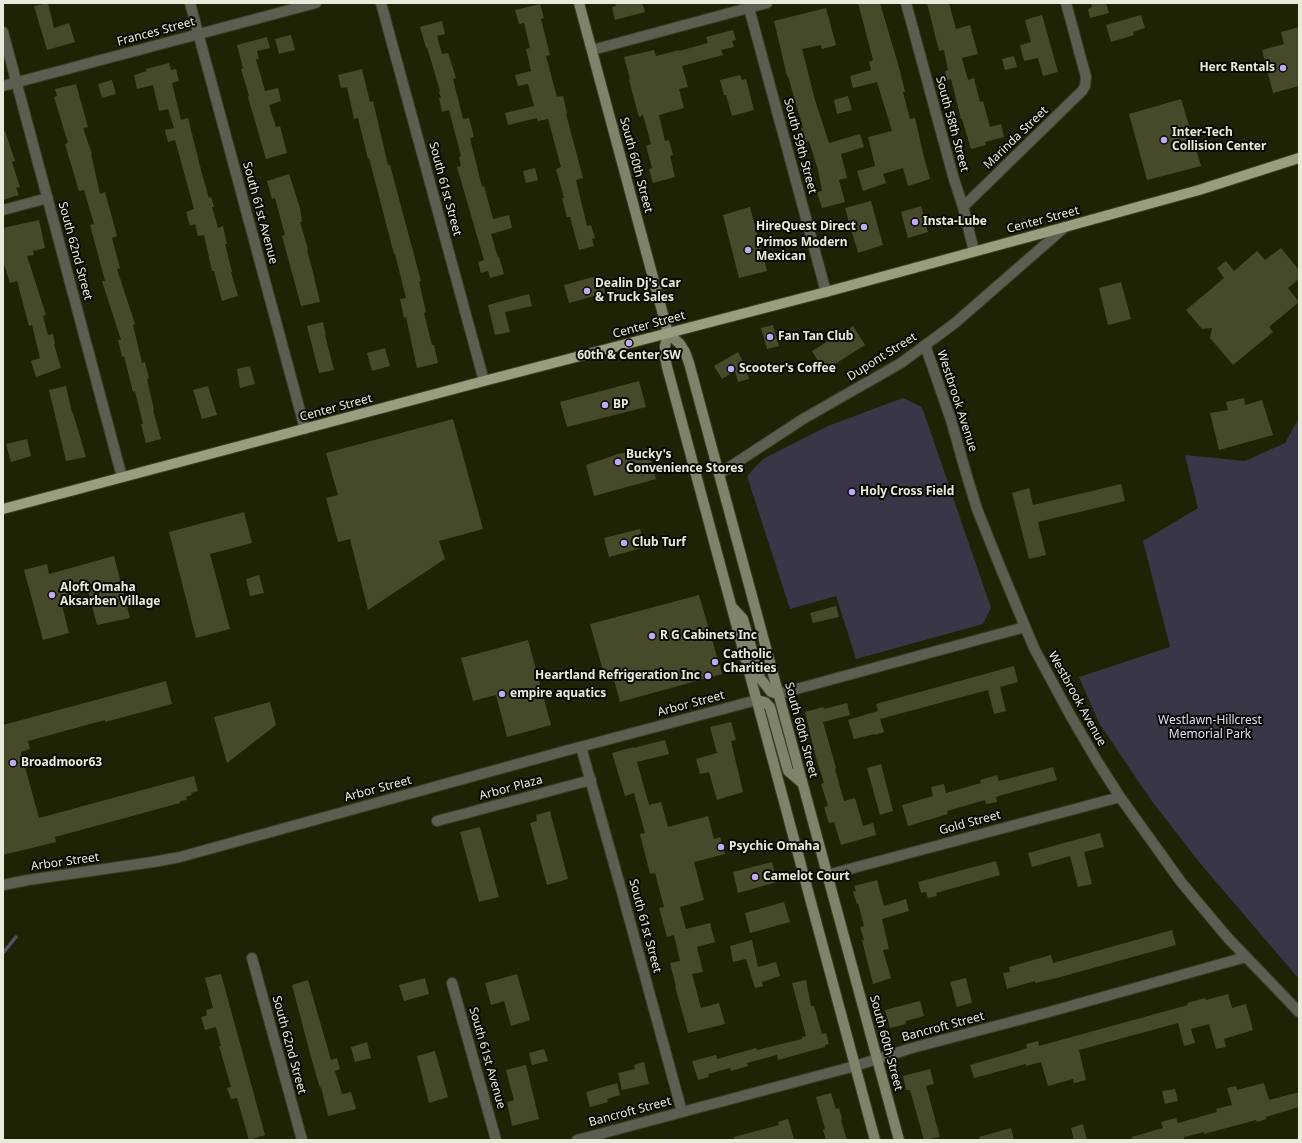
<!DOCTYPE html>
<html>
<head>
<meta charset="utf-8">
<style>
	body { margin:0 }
	#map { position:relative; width:1302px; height:1143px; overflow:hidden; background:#202205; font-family:"Noto Sans",sans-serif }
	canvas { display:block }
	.frame { position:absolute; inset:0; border:4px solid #e9ebda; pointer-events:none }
</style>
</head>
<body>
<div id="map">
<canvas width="1302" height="1143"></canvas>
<div class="frame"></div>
</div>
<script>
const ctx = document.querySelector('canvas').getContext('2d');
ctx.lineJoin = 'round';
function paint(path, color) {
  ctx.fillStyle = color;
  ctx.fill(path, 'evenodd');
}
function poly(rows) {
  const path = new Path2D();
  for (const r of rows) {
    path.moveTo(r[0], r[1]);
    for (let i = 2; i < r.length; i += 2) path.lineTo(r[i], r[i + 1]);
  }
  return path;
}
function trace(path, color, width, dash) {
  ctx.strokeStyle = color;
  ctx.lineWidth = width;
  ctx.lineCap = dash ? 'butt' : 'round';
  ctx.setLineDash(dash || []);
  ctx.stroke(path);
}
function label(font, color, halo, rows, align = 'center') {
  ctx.font = font + ' "Noto Sans",sans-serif';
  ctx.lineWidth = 4;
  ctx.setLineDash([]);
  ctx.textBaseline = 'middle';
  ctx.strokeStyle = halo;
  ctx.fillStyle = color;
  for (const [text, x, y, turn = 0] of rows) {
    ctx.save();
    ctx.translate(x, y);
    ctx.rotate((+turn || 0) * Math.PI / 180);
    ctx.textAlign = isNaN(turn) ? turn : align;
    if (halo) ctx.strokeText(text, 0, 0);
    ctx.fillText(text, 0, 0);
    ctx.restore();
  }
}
const green = poly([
	[903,398,922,407,991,608,983,624,856,659,836,596,790,609,747,476,763,459,828,426],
	[1299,418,1299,979,1199,862,1151,800,1099,723,1079,677,1170,647,1143,541,1198,508,1185,455,1245,461,1285,443]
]);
const stream = poly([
	[3,953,16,937]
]);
const building = poly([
	[48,3,54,28,69,23,75,42,47,50,34,6],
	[615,3,642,3,645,12,615,20,612,7,616,6],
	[858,3,880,3,900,71,905,92,903,92,910,119,915,118,924,157,930,179,908,186,903,168,883,174,886,183,863,191,857,171,875,166,868,137,892,131,877,82,853,88,850,76,871,70,869,62,873,60],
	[927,3,949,3,956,29,970,25,978,54,962,58,968,80,974,78,980,102,983,101,990,127,1001,124,1004,137,985,142,986,145,971,149,962,119,961,119,951,79,947,80,945,71,948,70,944,50,939,51],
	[1091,3,1106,3,1109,13,1090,18,1088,9,1092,7],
	[540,4,544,18,541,19,550,55,546,56,557,97,563,96,567,113,566,114,583,178,576,180,587,226,591,225,595,238,592,239,594,246,579,250,570,217,567,217,562,198,564,198,556,169,561,167,548,119,538,121,537,118,508,125,505,113,534,106,528,84,518,86,515,75,531,71,526,49,530,48,524,23,519,24,515,10],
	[826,8,836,45,822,49,821,45,802,49,815,100,829,143,860,134,864,147,841,154,847,178,839,180,845,202,822,208,817,192,822,191,818,170,809,141,805,143,801,128,803,128,788,76,787,76,774,21],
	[1042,15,1058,72,1043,76,1038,58,1024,61,1020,45,1031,42,1025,20],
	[1141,15,1145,28,1133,32,1134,35,1111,42,1106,25],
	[442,21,445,34,437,36,442,54,448,53,456,78,453,79,463,119,469,118,474,137,470,138,482,187,484,186,493,219,509,215,512,228,491,234,498,257,499,257,504,274,490,278,488,271,481,273,478,262,484,260,457,167,461,166,459,157,461,156,449,110,442,112,439,98,441,98,439,92,440,91,427,47,426,48,420,27],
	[1299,27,1299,86,1273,93,1262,50,1284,44,1281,32],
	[733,30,736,40,732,41,734,47,721,50,723,55,682,66,688,87,679,89,684,108,659,115,665,141,669,140,673,155,670,156,675,177,653,183,649,169,652,168,646,146,651,144,643,115,639,117,629,80,630,79,624,57,654,50,656,56,679,50,679,51,708,43,706,37],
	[291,35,295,50,279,54,275,39],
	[267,37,270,48,257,51,259,59,256,59,265,91,278,88,281,101,269,105,276,127,280,126,287,153,266,159,248,97,249,96,241,69,243,68,237,45],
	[1014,56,1017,67,1005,70,1002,59],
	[169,63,171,70,176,69,179,81,172,83,181,120,188,118,202,174,209,198,211,197,214,207,212,207,218,228,223,226,227,244,225,244,232,272,231,272,238,296,222,301,214,271,212,271,204,235,198,236,195,224,190,226,186,212,194,209,175,140,168,142,165,130,174,128,168,109,159,111,153,85,137,89,134,75,147,71,146,69],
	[362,69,370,102,373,101,388,165,390,165,421,281,419,282,426,312,424,313,432,345,434,345,438,363,417,368,406,317,404,318,400,299,406,298,395,254,394,254,369,158,368,159,358,118,354,119,347,87,341,88,338,75],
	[740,75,742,80,746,79,754,110,732,116,726,95,724,95,720,80],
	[112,80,116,94,102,98,98,84],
	[76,84,88,127,83,128,92,154,91,154,100,194,105,192,117,236,112,238,120,268,117,269,135,324,133,325,142,363,145,362,149,378,147,379,154,410,153,410,161,439,146,443,141,424,143,424,135,391,133,392,124,356,122,357,118,340,121,340,102,281,105,281,90,225,94,224,84,190,79,191,65,144,68,143,54,97,57,96,55,89],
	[848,96,852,110,837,114,834,100],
	[1181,99,1201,166,1147,180,1129,114],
	[5,131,15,161,12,162,20,187,16,188,19,195,3,200,3,132],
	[535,168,538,180,526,183,523,171],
	[289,174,300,208,302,222,300,222,308,249,307,250,314,276,314,277,320,302,301,306,282,236,285,235,275,198,272,199,267,181],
	[871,201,883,245,858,253,845,208],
	[921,206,928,232,908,238,901,212],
	[750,207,767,271,739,278,723,215],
	[39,220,45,248,33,251,34,255,27,256,46,315,43,316,48,335,53,334,55,344,54,344,61,368,36,377,31,361,40,358,32,325,29,326,17,281,10,283,3,261,3,228],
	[1281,248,1299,270,1299,279,1288,288,1299,302,1269,327,1273,332,1233,365,1210,338,1212,328,1202,329,1186,310,1224,278,1217,268,1226,261,1234,271,1257,251,1265,260],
	[600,275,605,293,569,303,564,285],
	[1121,282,1131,319,1108,325,1099,288],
	[529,294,532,306,505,312,510,332,495,335,488,305],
	[323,322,326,335,325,335,334,370,319,373,307,326],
	[773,325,779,346,767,349,761,328],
	[853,326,865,345,824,371,812,351],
	[385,348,390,366,372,371,367,353],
	[738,352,745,366,749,379,738,382,735,371,722,379,714,366],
	[250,366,255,384,240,388,237,369],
	[639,381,646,407,567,427,560,402],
	[66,386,72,413,73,413,86,457,66,461,49,390],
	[208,386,217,415,202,419,193,390],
	[1244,398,1245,405,1262,400,1273,435,1219,450,1210,413,1228,410,1226,402],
	[453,419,483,529,439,541,445,559,368,610,350,539,338,542,326,498,338,495,326,453],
	[27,439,31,456,11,462,6,444],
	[648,448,656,479,594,496,586,465,618,454],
	[1121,484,1125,501,1038,522,1046,555,1029,559,1012,493,1029,488,1033,505],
	[244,512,252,543,210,554,230,629,196,638,169,532],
	[640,529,645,547,609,557,604,538],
	[114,556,130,618,97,625,88,591,60,598,69,633,43,640,24,570,47,564,49,574],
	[259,575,264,593,250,596,246,579],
	[699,595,722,674,620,702,613,676,605,678,590,624],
	[836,606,839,617,813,623,810,613],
	[528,640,551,725,507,737,496,695,473,701,461,658],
	[1014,666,1018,682,1000,687,1006,711,994,714,988,690,880,719,884,732,875,735,875,734,854,739,848,720,878,711,876,704],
	[166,681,172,704,105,722,105,720,28,741,30,749,21,752,39,818,194,776,198,791,191,793,192,795,186,797,187,800,180,801,180,803,55,837,56,842,3,855,3,725],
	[270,702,276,725,227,763,214,717],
	[847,703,850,715,823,722,836,768,835,769,844,801,855,798,863,826,873,823,876,835,841,845,834,822,829,823,824,807,828,806,821,784,824,783,816,758,805,712,823,707,824,709],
	[731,722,736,740,731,741,743,792,717,800,709,772,700,774,696,759,717,753,710,727],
	[665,740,669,754,637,762,649,805,661,802,668,827,708,816,714,839,720,837,725,854,694,862,704,900,680,907,686,929,710,923,715,942,697,947,703,972,692,974,701,1008,719,1003,725,1024,688,1033,675,986,676,986,670,963,680,961,674,935,667,937,659,908,664,907,655,873,650,874,640,834,645,833,634,793,625,796,612,753,633,747,633,748],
	[881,764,893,811,880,815,867,768],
	[1053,767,1057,780,1002,795,996,797,997,802,986,804,985,800,947,811,948,814,908,826,902,805,933,796,931,787,944,784,946,793,981,783,980,780,997,775,999,781],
	[550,811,568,879,547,885,530,823,537,821,536,815],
	[480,827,499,897,479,902,460,832],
	[1100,833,1104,847,1084,852,1092,884,1078,887,1070,856,1032,867,1028,853],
	[996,861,1000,875,936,893,937,896,928,898,926,892,921,893,918,882],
	[772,862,777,882,738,893,733,872],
	[877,880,884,906,906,899,909,911,882,919,889,949,883,950,891,978,873,984,862,940,864,940,860,927,864,926,858,903,857,904,853,892,856,891,854,886],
	[784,902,790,922,750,933,745,913],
	[1172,930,1176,945,1057,978,1035,983,1035,981,1007,989,1003,973,1010,972,1009,967,1051,955,1053,963],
	[752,940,758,967,776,962,780,976,762,982,763,986,755,988,746,959,733,962,730,946],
	[221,974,265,1135,249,1140,237,1098,231,1099,227,1088,231,1087,219,1046,221,1046,216,1027,205,1030,201,1017,207,1015,206,1010,213,1008,205,978],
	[517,974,530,1020,511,1026,504,1001,491,1005,485,983],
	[425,978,429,994,404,1001,399,985],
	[966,978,972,1003,957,1007,950,982],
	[308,980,331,1060,337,1058,340,1069,335,1071,342,1094,351,1092,356,1109,328,1116,321,1087,320,1088,311,1057,292,985],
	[806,980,811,1006,814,1006,822,1034,826,1033,829,1044,825,1045,825,1047,778,1060,777,1055,747,1063,748,1066,731,1071,730,1068,708,1074,709,1077,698,1080,692,1061,716,1055,717,1059,756,1048,757,1050,802,1039,802,1037,806,1036,792,983],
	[1228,994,1232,1008,1246,1004,1253,1030,1224,1039,1226,1047,1216,1049,1209,1024,1191,1029,1195,1043,1184,1046,1178,1023,1079,1050,1086,1080,1074,1083,1073,1079,1048,1086,1041,1062,1026,1066,1026,1064,974,1078,970,1065,1022,1050,1027,1048,1026,1044,1038,1041,1039,1046,1188,1005,1187,1003,1205,998,1206,1000],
	[920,1001,924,1016,906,1021,906,1024,890,1028,885,1010],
	[367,1042,371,1058,355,1062,351,1047],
	[544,1049,548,1061,532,1065,529,1053],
	[435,1051,448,1097,429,1103,417,1056],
	[644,1062,649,1084,622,1090,618,1073,635,1069,634,1065],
	[526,1065,539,1119,512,1126,507,1102,514,1100,506,1070],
	[930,1069,934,1084,926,1086,940,1137,924,1140,910,1090,906,1090,903,1076],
	[617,1083,620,1095,607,1099,608,1102,590,1107,586,1092],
	[1264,1083,1269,1100,1299,1092,1299,1107,1266,1117,1267,1119,1257,1122,1256,1120,1204,1134,1204,1132,1184,1137,1184,1139,1179,1140,1132,1140,1132,1137,1163,1128,1161,1122,1176,1118,1178,1123,1217,1112,1216,1109,1232,1105,1227,1088,1236,1086,1237,1090],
	[1175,1089,1178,1101,1165,1104,1162,1091],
	[831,1093,836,1109,839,1108,842,1119,841,1120,847,1140,826,1140,823,1130,825,1129,816,1097],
	[788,1119,794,1139,788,1140,734,1140,734,1137,779,1125,778,1122],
	[1083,1124,1087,1140,1074,1140,1071,1128],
	[1011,1128,1014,1140,980,1140,979,1137]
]);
const minor = poly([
	[190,3,305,429],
	[381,3,484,381],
	[906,3,953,176,963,207,974,251],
	[749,8,826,292],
	[3,32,122,477],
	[592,50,767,3],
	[3,86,316,3],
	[963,207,1082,91,1085,86,1086,77,1066,3],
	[3,210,48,198],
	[925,345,951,420,966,473,977,509,1001,569,1034,648,1069,713,1097,761,1120,797,1181,882,1227,937,1299,1012],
	[719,474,803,419,901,363,955,323,1065,227],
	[778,694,1025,627],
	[581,747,623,896,682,1112],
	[437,821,591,780],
	[827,875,1120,797],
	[3,885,28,880,153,862,180,857,561,752,757,700],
	[252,958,302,1140],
	[452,983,496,1140],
	[577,1140,855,1066,912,1048,1049,1012,1246,957]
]);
const secondary = poly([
	[579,3,668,333,665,346,665,357,667,367,875,1140],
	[668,333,680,344,685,352,689,363,899,1140],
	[732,607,743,619,760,678,771,692,778,694],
	[757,700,765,702,770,707,788,771,802,783]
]);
const primary = poly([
	[3,509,484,381,826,292,1065,227,1199,190,1299,158]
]);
const markers = [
	[1283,68,4,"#c0a8f3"],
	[1164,140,4,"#c0a8f3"],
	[915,222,4,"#c0a8f3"],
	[864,227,4,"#c0a8f3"],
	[748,250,4,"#c0a8f3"],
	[587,291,4,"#c0a8f3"],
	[770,337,4,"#c0a8f3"],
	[629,343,4,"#c0a8f3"],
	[731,369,4,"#c0a8f3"],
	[605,405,4,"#c0a8f3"],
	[618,462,4,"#c0a8f3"],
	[852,492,4,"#c0a8f3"],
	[624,543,4,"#c0a8f3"],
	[52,595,4,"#c0a8f3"],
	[652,636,4,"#c0a8f3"],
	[715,662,4,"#c0a8f3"],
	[708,676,4,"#c0a8f3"],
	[502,694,4,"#c0a8f3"],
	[13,763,4,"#c0a8f3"],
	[721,847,4,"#c0a8f3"],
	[755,877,4,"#c0a8f3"]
];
const streetNames = [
	["Frances Street",156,32,-15],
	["South 58th Street",952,124,75],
	["Marinda Street",1016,138,-44],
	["South 59th Street",800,146,75],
	["South 60th Street",636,165,75],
	["South 61st Street",445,189,75],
	["South 61st Avenue",260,213,75],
	["Center Street",1043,220,-15],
	["South 62nd Street",75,251,75],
	["Center Street",649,325,-15],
	["Dupont Street",882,357,-32],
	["Westbrook Avenue",957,401,72],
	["Center Street",336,408,-15],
	["Westbrook Avenue",1077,699,61],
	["Arbor Street",691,704,-15],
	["South 60th Street",801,730,75],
	["Arbor Plaza",511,788,-15],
	["Arbor Street",378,789,-15],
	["Gold Street",970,823,-15],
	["Arbor Street",65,862,-8],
	["South 61st Street",645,926,75],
	["Bancroft Street",943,1027,-15],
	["South 60th Street",886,1043,75],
	["South 62nd Street",289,1045,75],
	["South 61st Avenue",487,1058,74],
	["Bancroft Street",630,1112,-15]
];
const poiNames = [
	["Herc Rentals",1275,68,"right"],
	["Inter-Tech",1172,133],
	["Collision Center",1172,147],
	["Insta-Lube",923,222],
	["HireQuest Direct",856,227,"right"],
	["Primos Modern",756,243],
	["Mexican",756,257],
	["Dealin Dj's Car",595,284],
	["& Truck Sales",595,298],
	["Fan Tan Club",778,337],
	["60th & Center SW",629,356,"center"],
	["Scooter's Coffee",739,369],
	["BP",613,405],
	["Bucky's",626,455],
	["Convenience Stores",626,469],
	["Holy Cross Field",860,492],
	["Club Turf",632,543],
	["Aloft Omaha",60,588],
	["Aksarben Village",60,602],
	["R G Cabinets Inc",660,636],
	["Catholic",723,655],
	["Charities",723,669],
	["Heartland Refrigeration Inc",700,676,"right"],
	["empire aquatics",510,694],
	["Broadmoor63",21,763],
	["Psychic Omaha",729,847],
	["Camelot Court",763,877]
];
const parkNames = [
	["Westlawn-Hillcrest",1210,721],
	["Memorial Park",1210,735]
];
paint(green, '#3b3548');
trace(stream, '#584e6c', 3.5);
paint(building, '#474a2a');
trace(minor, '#3c3e23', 12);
trace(secondary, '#3c3e23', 12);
trace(primary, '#3c3e23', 12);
trace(minor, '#5d5e51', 10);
trace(secondary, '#80826c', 10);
trace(primary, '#9a9e81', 10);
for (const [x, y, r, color] of markers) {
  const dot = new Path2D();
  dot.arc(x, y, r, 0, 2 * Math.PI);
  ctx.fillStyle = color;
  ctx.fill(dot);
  trace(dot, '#0a0a02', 1.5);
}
label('12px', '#e9ebda', '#0a0a02', streetNames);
label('bold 12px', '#e9ebda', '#0a0a02', poiNames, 'left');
label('12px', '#e2d8fa', '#0a0a02', parkNames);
</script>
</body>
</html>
